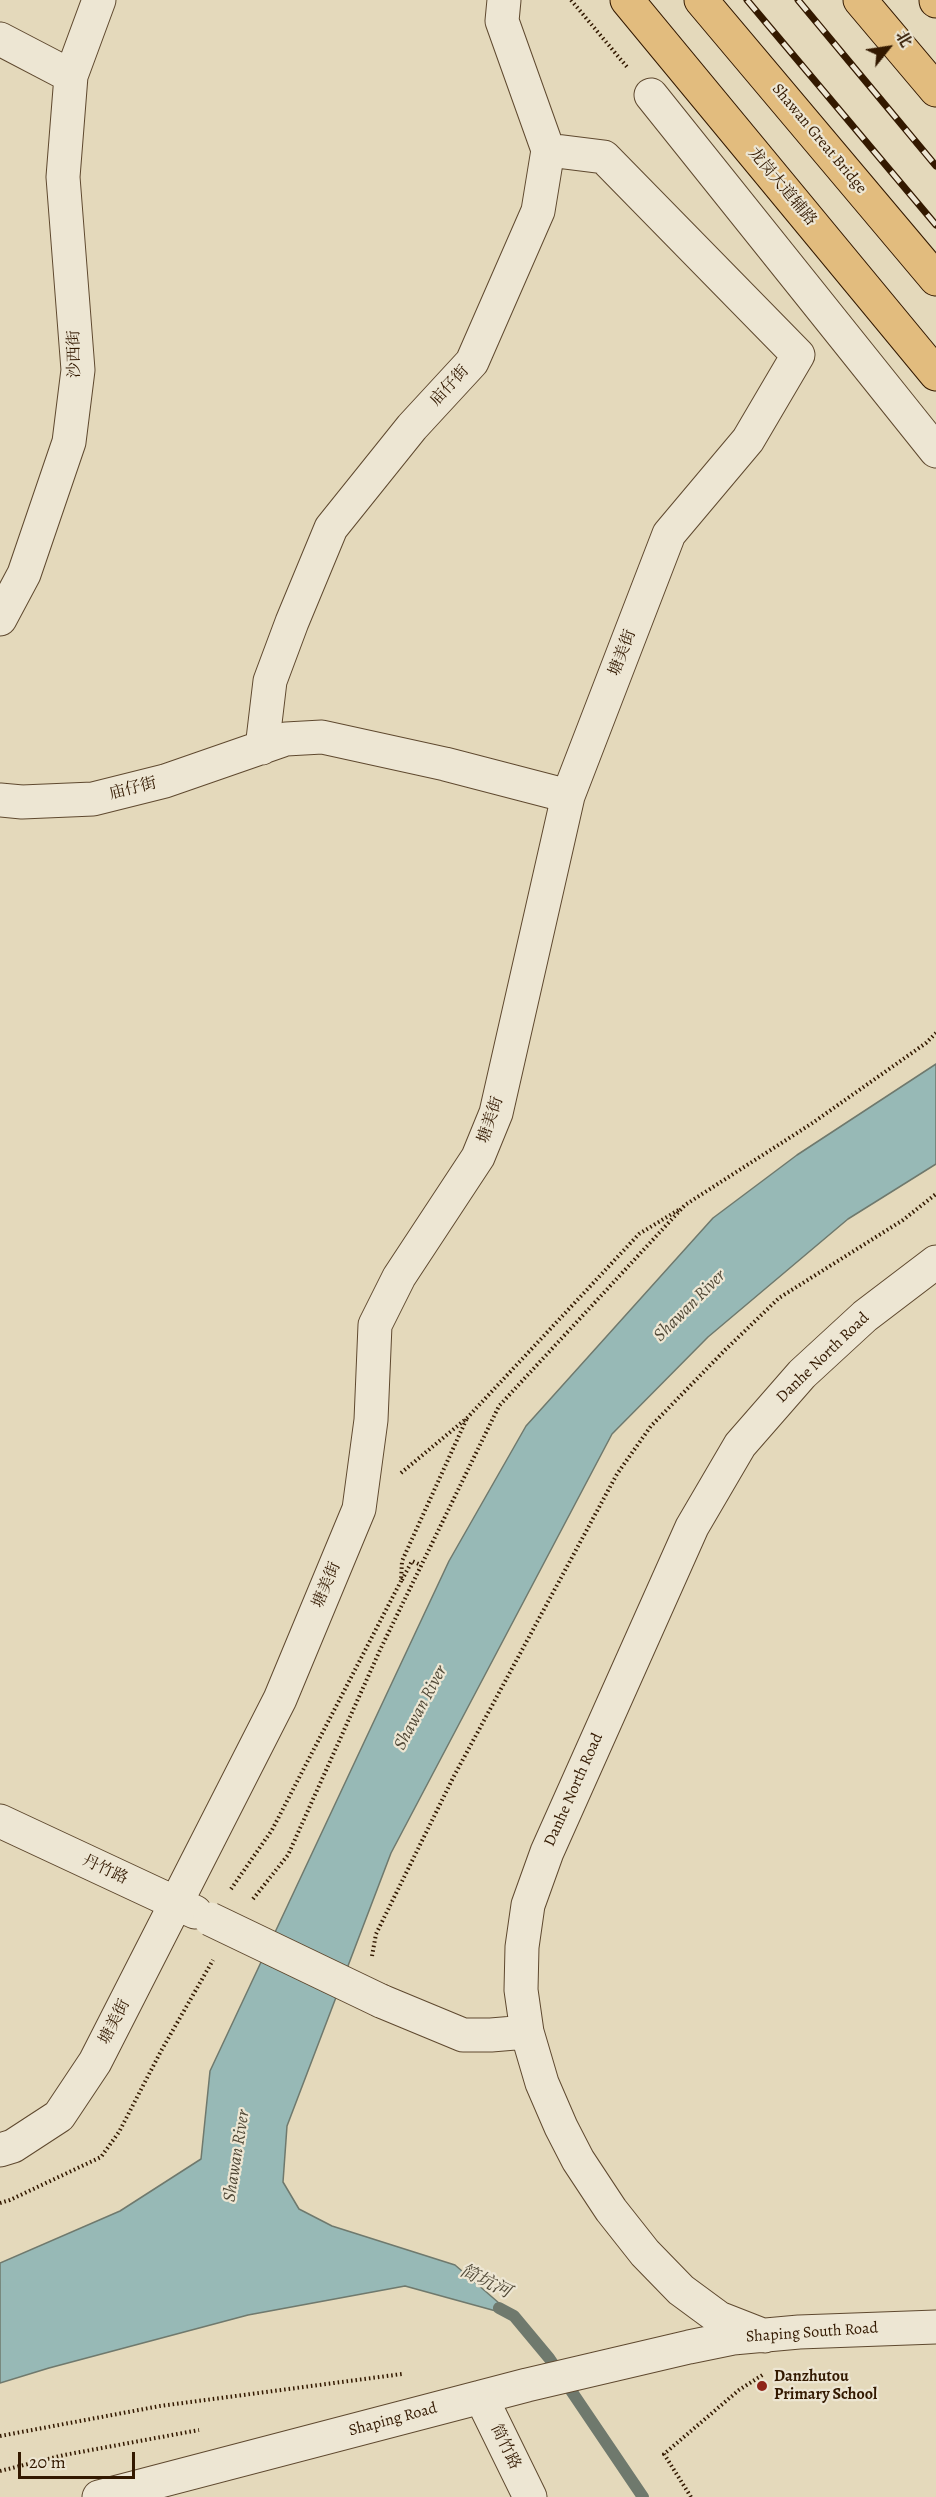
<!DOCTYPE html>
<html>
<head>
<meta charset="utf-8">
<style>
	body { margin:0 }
	#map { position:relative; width:936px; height:2497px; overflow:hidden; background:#e4d9bb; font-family:Alegreya,"Noto Serif SC",serif }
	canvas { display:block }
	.north { position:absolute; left:858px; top:18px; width:60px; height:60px; -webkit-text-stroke:4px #ede6d3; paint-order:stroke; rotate:60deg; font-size:16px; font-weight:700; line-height:24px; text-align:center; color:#331900 }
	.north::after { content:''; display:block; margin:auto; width:21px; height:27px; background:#331900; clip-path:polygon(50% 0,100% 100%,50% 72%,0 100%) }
	.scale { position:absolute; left:18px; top:2452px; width:117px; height:27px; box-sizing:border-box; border:3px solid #331900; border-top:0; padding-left:8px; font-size:18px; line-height:21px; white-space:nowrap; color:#331900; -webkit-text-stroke:4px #ede6d3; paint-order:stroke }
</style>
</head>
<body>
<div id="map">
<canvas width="936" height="2497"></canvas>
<div class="north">北</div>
<div class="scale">20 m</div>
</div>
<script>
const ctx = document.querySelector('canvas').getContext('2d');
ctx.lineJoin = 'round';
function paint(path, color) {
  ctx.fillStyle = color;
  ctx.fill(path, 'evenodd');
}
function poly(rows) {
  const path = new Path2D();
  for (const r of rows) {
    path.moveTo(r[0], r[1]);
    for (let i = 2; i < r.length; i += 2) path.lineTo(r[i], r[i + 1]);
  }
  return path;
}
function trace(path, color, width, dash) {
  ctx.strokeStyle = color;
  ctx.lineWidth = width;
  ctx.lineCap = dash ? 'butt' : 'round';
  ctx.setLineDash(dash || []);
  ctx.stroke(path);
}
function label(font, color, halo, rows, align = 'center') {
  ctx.font = font + ' Alegreya,"Noto Serif SC",serif';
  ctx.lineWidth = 4.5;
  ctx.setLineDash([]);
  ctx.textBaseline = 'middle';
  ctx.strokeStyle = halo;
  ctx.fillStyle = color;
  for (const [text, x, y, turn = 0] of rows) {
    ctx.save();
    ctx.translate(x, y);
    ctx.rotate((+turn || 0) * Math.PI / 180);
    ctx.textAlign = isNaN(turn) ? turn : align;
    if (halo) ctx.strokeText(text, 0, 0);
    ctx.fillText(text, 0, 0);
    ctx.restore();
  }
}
const water = poly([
	[936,1064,936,1164,848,1219,708,1337,612,1434,391,1853,287,2126,283,2182,299,2209,332,2226,455,2265,514,2316,405,2286,248,2315,49,2368,0,2383,0,2263,120,2211,201,2159,210,2071,449,1561,526,1426,713,1218,797,1155,936,1064]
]);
const stream = poly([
	[499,2308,514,2316,549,2358,643,2497]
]);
const path = poly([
	[571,0,627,67],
	[401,1473,467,1418,639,1234,680,1209],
	[402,1580,412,1561,421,1565],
	[231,1889,272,1830,401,1581,402,1561,467,1418],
	[253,1899,288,1855,380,1650,499,1406,685,1205,811,1124,926,1043,936,1033],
	[372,1956,376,1934,454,1776,617,1474,651,1426,725,1350,779,1298,903,1220,936,1194],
	[0,2203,10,2200,101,2157,119,2132,161,2051,213,1960],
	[0,2436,160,2406,402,2374],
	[0,2471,64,2455,199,2430],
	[691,2497,664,2454,739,2390,764,2374]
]);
const minor = poly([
	[0,39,71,76],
	[651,95,936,451],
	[0,619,24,574,69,442,78,370,63,177,71,76,99,0],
	[262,748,270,681,292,622,331,528,412,427,472,362,538,211,548,150,502,21,504,0],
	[0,800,22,802,93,799,165,781,286,739,322,737,445,764,568,796],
	[0,1821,195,1912],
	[381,2001,463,2035,491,2035,527,2032],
	[0,2150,13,2146,59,2116,95,2062,280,1699,359,1509,371,1420,375,1325,399,1277,478,1157,496,1113,568,796,669,534,748,440,798,355,604,157,548,150],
	[765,2336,719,2318,681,2290,645,2253,611,2210,578,2160,561,2127,542,2083,527,2032,521,1990,522,1947,528,1905,547,1852,692,1527,740,1445,802,1374,865,1316,936,1262],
	[481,2397,530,2497],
	[99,2497,527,2385,689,2347,733,2338,799,2332,936,2327]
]);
const major = poly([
	[627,0,936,374],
	[936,0,936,1]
]);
const highway = poly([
	[701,0,936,279],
	[860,0,936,90]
]);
const rail = poly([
	[747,0,936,225],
	[798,0,936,166]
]);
const minorBridge = poly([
	[210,1919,381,2001]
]);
const markers = [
	[762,2386,6,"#8f2418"]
];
const streetNames = [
	["Shawan Great Bridge",819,139,50],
	["龙岗大道辅路",782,187,50],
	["沙西街",75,354,-91],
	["庙仔街",450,386,-47],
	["塘美街",623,653,-69],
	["庙仔街",133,789,-14],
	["塘美街",491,1120,-71],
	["Danhe North Road",823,1358,-44],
	["塘美街",327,1585,-67],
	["Danhe North Road",574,1790,-66],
	["丹竹路",105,1870,25],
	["塘美街",115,2022,-63],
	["Shaping South Road",812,2333,-4],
	["Shaping Road",393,2420,-15],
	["简竹路",505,2447,64]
];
const poiNames = [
	["Danzhutou",774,2377],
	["Primary School",774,2395]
];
const waterNames = [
	["Shawan River",690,1306,-45],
	["Shawan River",421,1708,-62],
	["Shawan River",237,2156,-81],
	["简坑河",485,2282,26]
];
paint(water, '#97b9b6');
trace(water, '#6f796d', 1.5);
trace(stream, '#6f796d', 12);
trace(minor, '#5f492f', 35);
trace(major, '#331900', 35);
trace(highway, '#331900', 35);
trace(path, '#331900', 4, [1.5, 3]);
trace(minor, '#ede6d3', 33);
trace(major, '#e2bc7e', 33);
trace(highway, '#e2bc7e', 33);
trace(rail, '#331900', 7);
trace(rail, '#ede6d3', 4.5, [14]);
trace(minorBridge, '#5f492f', 35, []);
trace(minorBridge, '#ede6d3', 33);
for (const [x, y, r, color] of markers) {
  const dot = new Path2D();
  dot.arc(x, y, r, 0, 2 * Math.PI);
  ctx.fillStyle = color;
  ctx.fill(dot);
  trace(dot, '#ede6d3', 2);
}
label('16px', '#331900', '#ede6d3', streetNames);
label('bold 16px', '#331900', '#ede6d3', poiNames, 'left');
label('italic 18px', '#514937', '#ede6d3', waterNames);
</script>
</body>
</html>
